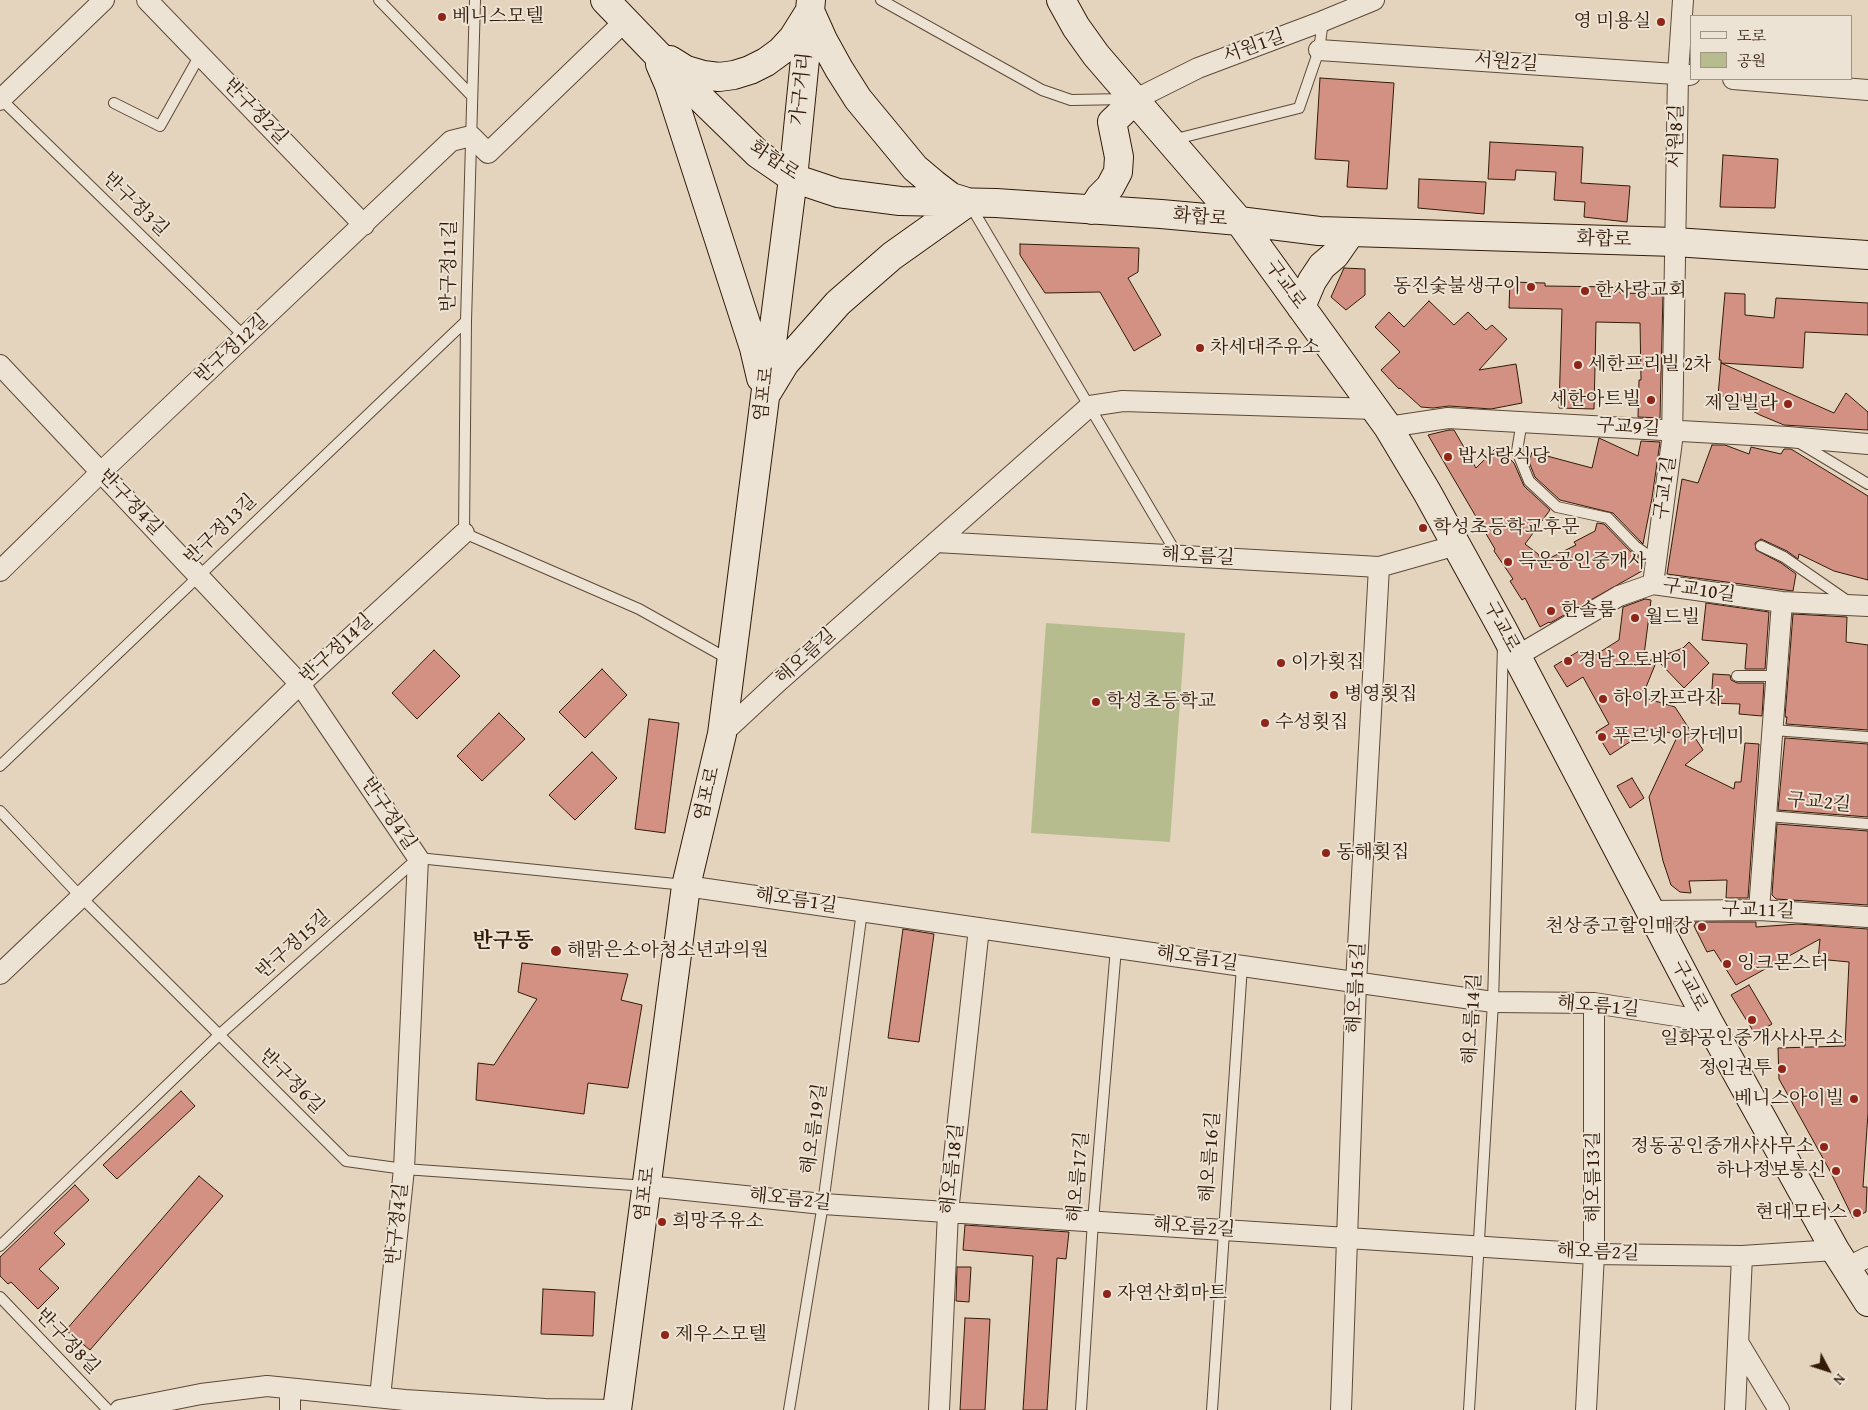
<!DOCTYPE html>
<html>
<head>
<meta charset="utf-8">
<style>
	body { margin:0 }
	#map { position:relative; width:1868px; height:1410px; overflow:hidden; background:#e4d4be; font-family:"Gentium Book Plus","Noto Serif KR",serif }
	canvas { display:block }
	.legend { position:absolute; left:1690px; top:15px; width:162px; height:65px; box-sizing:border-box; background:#ede3d5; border:1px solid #a29383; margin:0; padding:6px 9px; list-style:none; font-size:15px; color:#321b08 }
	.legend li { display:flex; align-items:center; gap:10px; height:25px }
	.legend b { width:25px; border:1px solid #a29383 }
	.north { position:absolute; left:1803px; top:1345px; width:50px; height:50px; -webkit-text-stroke:4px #ede3d5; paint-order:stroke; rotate:130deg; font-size:14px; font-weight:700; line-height:20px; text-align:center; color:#321b08 }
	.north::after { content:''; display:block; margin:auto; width:18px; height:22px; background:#321b08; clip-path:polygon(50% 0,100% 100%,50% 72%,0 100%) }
</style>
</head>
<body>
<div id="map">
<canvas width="1868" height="1410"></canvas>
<ul class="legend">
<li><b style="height:6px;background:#ede3d5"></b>도로</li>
<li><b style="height:14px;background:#b7bc8f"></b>공원</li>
</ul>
<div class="north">N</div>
</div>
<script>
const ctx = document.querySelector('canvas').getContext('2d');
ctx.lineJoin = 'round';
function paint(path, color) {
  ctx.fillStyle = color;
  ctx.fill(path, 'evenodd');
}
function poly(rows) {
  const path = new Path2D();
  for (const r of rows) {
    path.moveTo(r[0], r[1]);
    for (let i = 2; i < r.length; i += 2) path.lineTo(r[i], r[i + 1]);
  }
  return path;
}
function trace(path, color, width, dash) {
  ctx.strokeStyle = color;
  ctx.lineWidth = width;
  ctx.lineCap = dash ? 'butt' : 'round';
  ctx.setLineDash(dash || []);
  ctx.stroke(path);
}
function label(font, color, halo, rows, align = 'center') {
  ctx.font = font + ' "Gentium Book Plus","Noto Serif KR",serif';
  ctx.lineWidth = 4;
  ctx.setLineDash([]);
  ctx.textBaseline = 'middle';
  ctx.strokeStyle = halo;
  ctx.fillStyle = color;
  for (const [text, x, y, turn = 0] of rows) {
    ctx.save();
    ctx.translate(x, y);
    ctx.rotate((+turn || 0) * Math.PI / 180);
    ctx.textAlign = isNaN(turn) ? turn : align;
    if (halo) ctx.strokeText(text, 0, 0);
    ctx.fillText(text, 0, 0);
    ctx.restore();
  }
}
const green = poly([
	[1046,623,1185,633,1170,842,1031,833]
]);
const building = poly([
	[1320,78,1394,83,1387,189,1347,187,1349,161,1315,159,1320,78],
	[1490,142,1583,147,1581,183,1630,186,1627,222,1584,217,1585,202,1554,200,1556,172,1516,170,1515,180,1488,179,1490,142],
	[1723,155,1778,159,1775,208,1720,207,1723,155],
	[1419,179,1486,182,1484,214,1418,208,1419,179],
	[1020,244,1139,248,1138,272,1128,278,1161,335,1134,351,1100,292,1045,293,1020,255,1020,244],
	[1344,268,1365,269,1365,295,1346,310,1331,297,1344,268],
	[1510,282,1545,283,1545,286,1620,287,1620,293,1663,294,1660,418,1638,417,1639,380,1641,380,1640,323,1596,322,1594,409,1559,408,1562,309,1509,308,1510,282],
	[1725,293,1745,294,1745,315,1774,318,1776,298,1868,303,1868,335,1805,332,1803,368,1721,363,1721,360,1719,360,1725,293],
	[1429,301,1454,325,1468,312,1486,330,1492,325,1507,339,1479,370,1516,364,1522,403,1491,409,1449,406,1433,408,1421,407,1400,388,1399,389,1381,370,1400,352,1375,327,1389,312,1404,327,1429,301],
	[1721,363,1834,413,1846,393,1868,412,1868,430,1784,425,1760,415,1747,408,1750,402,1718,395,1721,363],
	[1449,430,1454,430,1476,468,1497,447,1514,463,1524,486,1550,510,1525,544,1538,554,1542,562,1576,545,1574,542,1595,531,1597,523,1604,524,1630,551,1640,558,1639,566,1642,571,1550,623,1549,622,1540,627,1525,598,1522,600,1510,581,1513,579,1494,551,1495,549,1428,435,1449,430],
	[1599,438,1638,456,1641,441,1660,442,1652,498,1643,544,1613,513,1560,500,1535,477,1529,462,1532,452,1592,468,1599,438],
	[1712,445,1725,445,1749,454,1751,447,1781,454,1784,449,1791,449,1868,496,1868,580,1834,571,1799,554,1798,559,1787,551,1761,539,1755,543,1756,550,1781,563,1796,574,1793,591,1667,574,1682,479,1698,483,1712,445],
	[1645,599,1651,600,1643,663,1683,648,1689,642,1709,663,1684,688,1657,660,1642,697,1675,707,1703,750,1685,765,1734,789,1735,782,1741,782,1745,743,1759,744,1748,898,1726,898,1727,880,1689,881,1691,893,1680,892,1671,885,1663,861,1649,797,1678,735,1651,728,1610,755,1596,732,1609,724,1583,677,1567,687,1554,666,1579,651,1586,661,1619,640,1623,607,1645,599],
	[1706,603,1769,612,1765,669,1745,669,1747,644,1702,640,1706,603],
	[1793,614,1847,617,1846,642,1868,645,1868,730,1786,724,1787,717,1785,717,1793,614],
	[434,650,460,676,417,719,392,693,434,650],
	[602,669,627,695,585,738,559,712,602,669],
	[1713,674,1730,675,1731,680,1737,683,1764,683,1762,716,1739,714,1740,704,1711,703,1713,674],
	[499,713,525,739,482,781,457,756,499,713],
	[649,719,679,723,665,833,635,829,649,719],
	[1785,738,1868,744,1868,817,1778,810,1785,738],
	[592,752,617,778,575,820,549,795,592,752],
	[1632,778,1644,798,1630,808,1617,786,1632,778],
	[1777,824,1868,831,1868,905,1776,899,1772,895,1777,824],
	[1696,922,1756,922,1756,927,1798,924,1868,929,1868,1113,1863,1187,1867,1187,1866,1212,1853,1218,1830,1171,1779,1079,1778,1048,1845,1046,1849,962,1818,959,1820,939,1736,985,1714,950,1707,952,1694,926,1696,922],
	[903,929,934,934,919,1042,888,1038,903,929],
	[522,963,628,974,621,1000,642,1005,628,1088,588,1083,584,1114,476,1100,478,1063,494,1065,537,999,518,992,522,963],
	[1749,985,1772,1024,1755,1034,1731,995,1749,985],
	[181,1091,195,1106,117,1179,103,1165,181,1091],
	[199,1176,223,1196,90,1350,66,1330,199,1176],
	[75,1185,89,1200,54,1233,65,1244,39,1269,59,1288,38,1309,11,1282,8,1284,0,1276,0,1257,75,1185],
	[965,1225,1069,1232,1066,1259,1057,1258,1047,1410,1023,1410,1033,1256,963,1250,965,1225],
	[957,1267,971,1267,969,1302,956,1301,957,1267],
	[543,1289,595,1292,593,1336,541,1334,543,1289],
	[965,1318,990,1319,985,1410,960,1410,965,1318]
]);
const lane = poly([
	[379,0,472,96],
	[475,0,466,321,464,533,639,609,730,660],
	[881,0,1042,90,1071,100,1127,99],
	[0,98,245,337],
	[114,103,160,126,200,55],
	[1172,140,1299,108,1319,50,1323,21],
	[970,205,1178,556],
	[1522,421,1517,451,1529,481,1557,507,1608,518,1635,546,1656,561],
	[1798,442,1868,484],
	[1761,546,1784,557,1849,602],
	[1737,676,1778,676],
	[1773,730,1868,737],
	[0,766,466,321],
	[0,811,81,897,346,1161,404,1169,647,1186],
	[1767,816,1868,824],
	[0,1246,219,1035,418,858,685,885],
	[0,1297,108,1410],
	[789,1410,823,1204,862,911],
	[1081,1410,1093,1221,1116,948],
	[1212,1410,1242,966],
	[1469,1410,1493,1002,1503,646]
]);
const street = poly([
	[147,0,364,225],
	[1319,50,1690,75],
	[1733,79,1868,90],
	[1136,99,1198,68,1323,21,1374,0],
	[0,100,104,0],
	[0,365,300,684,418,858,404,1169,380,1397],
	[1388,427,1448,418,1788,437,1868,444],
	[936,542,1379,567,1457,545],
	[0,571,100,473,451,141,471,136,488,153,625,21],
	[1653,584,1672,441,1678,74,1683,0],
	[1517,656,1619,596,1653,584,1782,602,1868,606],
	[722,734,779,681,1090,406,1123,401,1375,409],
	[686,886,1493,1002,1594,1003,1708,1021],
	[1759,910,1782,602],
	[1649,911,1759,910,1868,917],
	[0,974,81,897,300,684,464,533],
	[647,1186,823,1204,1594,1254,1742,1256,1835,1250],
	[1846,1268,1868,1257],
	[1739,1344,1779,1410],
	[290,1389,290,1410],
	[120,1410,201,1394,267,1386,405,1400,545,1409,618,1410],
	[939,1410,948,1212,979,928],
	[1341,1410,1356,983,1379,567],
	[1586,1410,1594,1254,1594,1003],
	[1735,1410,1742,1256]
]);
const secondary = poly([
	[605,0,682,80,758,154,793,178,838,193,900,201,996,203,1161,214,1239,221,1319,231,1675,242,1868,255],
	[1061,0,1076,27,1096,55,1239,221,1388,427,1427,492,1503,630,1708,1021,1835,1250,1868,1302],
	[810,11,823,40,839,69,858,99,915,168,934,184,951,197,964,201],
	[670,60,686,70,703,75,719,77,734,75,750,70,766,62,781,51,793,38,808,14],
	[660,64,669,85,754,348,761,378],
	[1092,210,1100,197,1110,187,1118,172,1119,157,1112,122,1136,99],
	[1301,307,1312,281,1322,266,1335,255,1351,232],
	[768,391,785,363,838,303,892,256,968,202],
	[617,1410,686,886,722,734,793,178,811,0]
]);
const markers = [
	[442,17,5,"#8f2418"],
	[1661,22,5,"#8f2418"],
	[1531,287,5,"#8f2418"],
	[1585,291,5,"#8f2418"],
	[1200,348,5,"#8f2418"],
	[1578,365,5,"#8f2418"],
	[1651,400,5,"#8f2418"],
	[1788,404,5,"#8f2418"],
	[1448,457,5,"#8f2418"],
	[1423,528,5,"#8f2418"],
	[1508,562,5,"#8f2418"],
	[1551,611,5,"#8f2418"],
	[1635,618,5,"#8f2418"],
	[1568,661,5,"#8f2418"],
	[1281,663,5,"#8f2418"],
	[1334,695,5,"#8f2418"],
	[1603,699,5,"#8f2418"],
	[1096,702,5,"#8f2418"],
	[1265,723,5,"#8f2418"],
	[1602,737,5,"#8f2418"],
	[1326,853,5,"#8f2418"],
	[1702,927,5,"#8f2418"],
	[556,951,6,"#8f2418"],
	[1727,964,5,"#8f2418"],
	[1752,1020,5,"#8f2418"],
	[1782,1069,5,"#8f2418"],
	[1854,1099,5,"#8f2418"],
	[1824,1147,5,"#8f2418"],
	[1836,1171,5,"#8f2418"],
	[1857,1213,5,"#8f2418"],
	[662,1222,5,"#8f2418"],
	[1107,1294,5,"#8f2418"],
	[665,1335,5,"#8f2418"]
];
const poiNames = [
	["베니스모텔",452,17],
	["영 미용실",1651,22,"right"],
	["동진숯불생구이",1521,287,"right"],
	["한사랑교회",1595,291],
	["차세대주유소",1210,348],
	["세한프리빌 2차",1588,365],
	["세한아트빌",1641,400,"right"],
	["제일빌라",1778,404,"right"],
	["밥사랑식당",1458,457],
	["학성초등학교후문",1433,528],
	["득운공인중개사",1518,562],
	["한솔룸",1561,611],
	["월드빌",1645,618],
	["경남오토바이",1578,661],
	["이가횟집",1291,663],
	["병영횟집",1344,695],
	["하이카프라자",1613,699],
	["학성초등학교",1106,702],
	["수성횟집",1275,723],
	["푸르넷 아카데미",1612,737],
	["동해횟집",1336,853],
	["천상중고할인매장",1692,927,"right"],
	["해맑은소아청소년과의원",567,951],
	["잉크몬스터",1737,964],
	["일화공인중개사사무소",1752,1039,"center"],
	["정인권투",1772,1069,"right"],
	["베니스아이빌",1844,1099,"right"],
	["정동공인중개사사무소",1814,1147,"right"],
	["하나정보통신",1826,1171,"right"],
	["현대모터스",1847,1213,"right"],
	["희망주유소",672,1222],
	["자연산회마트",1117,1294],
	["제우스모텔",675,1335]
];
const streetNames = [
	["서원1길",1254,47,-20],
	["서원2길",1506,63,4],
	["가구거리",802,89,-84],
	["반구정2길",255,112,46],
	["서원8길",1677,136,-89],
	["화합로",774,161,34],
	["반구정3길",135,205,44],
	["화합로",1200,218,5],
	["화합로",1604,240,2],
	["반구정11길",450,266,-89],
	["구교로",1285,285,54],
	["반구정12길",232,349,-43],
	["염포로",765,394,-83],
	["구교9길",1628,428,4],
	["구교1길",1666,488,-82],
	["반구정4길",130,503,46],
	["반구정13길",221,530,-44],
	["해오름길",1198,557,3],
	["구교10길",1699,591,8],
	["구교로",1501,627,62],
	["반구정14길",337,649,-43],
	["해오름길",806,657,-42],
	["염포로",708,794,-77],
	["구교2길",1819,803,5],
	["반구정4길",388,814,56],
	["해오름1길",796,901,8],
	["구교11길",1758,911,2],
	["반구정15길",294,945,-42],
	["해오름1길",1197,959,8],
	["구교로",1689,986,62],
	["해오름15길",1357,988,-87],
	["해오름1길",1598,1007,5],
	["해오름14길",1473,1019,-87],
	["반구정6길",291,1082,45],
	["해오름19길",815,1129,-82],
	["해오름16길",1211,1157,-86],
	["해오름18길",953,1169,-84],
	["해오름17길",1079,1177,-85],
	["해오름13길",1594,1177,-90],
	["염포로",646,1194,-83],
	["해오름2길",790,1200,6],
	["반구정4길",398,1224,-84],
	["해오름2길",1194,1228,4],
	["해오름2길",1598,1253,2],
	["반구정8길",67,1342,46]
];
const quarterNames = [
	["반구동",503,942]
];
paint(green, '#b7bc8f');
paint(building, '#d29183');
trace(building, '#321b08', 1);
trace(lane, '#5e4936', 12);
trace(street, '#5e4936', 22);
trace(secondary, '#321b08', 30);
trace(lane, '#ede3d5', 10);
trace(street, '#ede3d5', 20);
trace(secondary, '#ede3d5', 28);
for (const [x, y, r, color] of markers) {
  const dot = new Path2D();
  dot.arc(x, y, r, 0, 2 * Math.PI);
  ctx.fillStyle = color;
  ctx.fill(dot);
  trace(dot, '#ede3d5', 2);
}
label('19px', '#321b08', '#ede3d5', poiNames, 'left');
label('19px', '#321b08', '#ede3d5', streetNames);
label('bold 21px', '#321b08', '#ede3d5', quarterNames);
</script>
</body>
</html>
